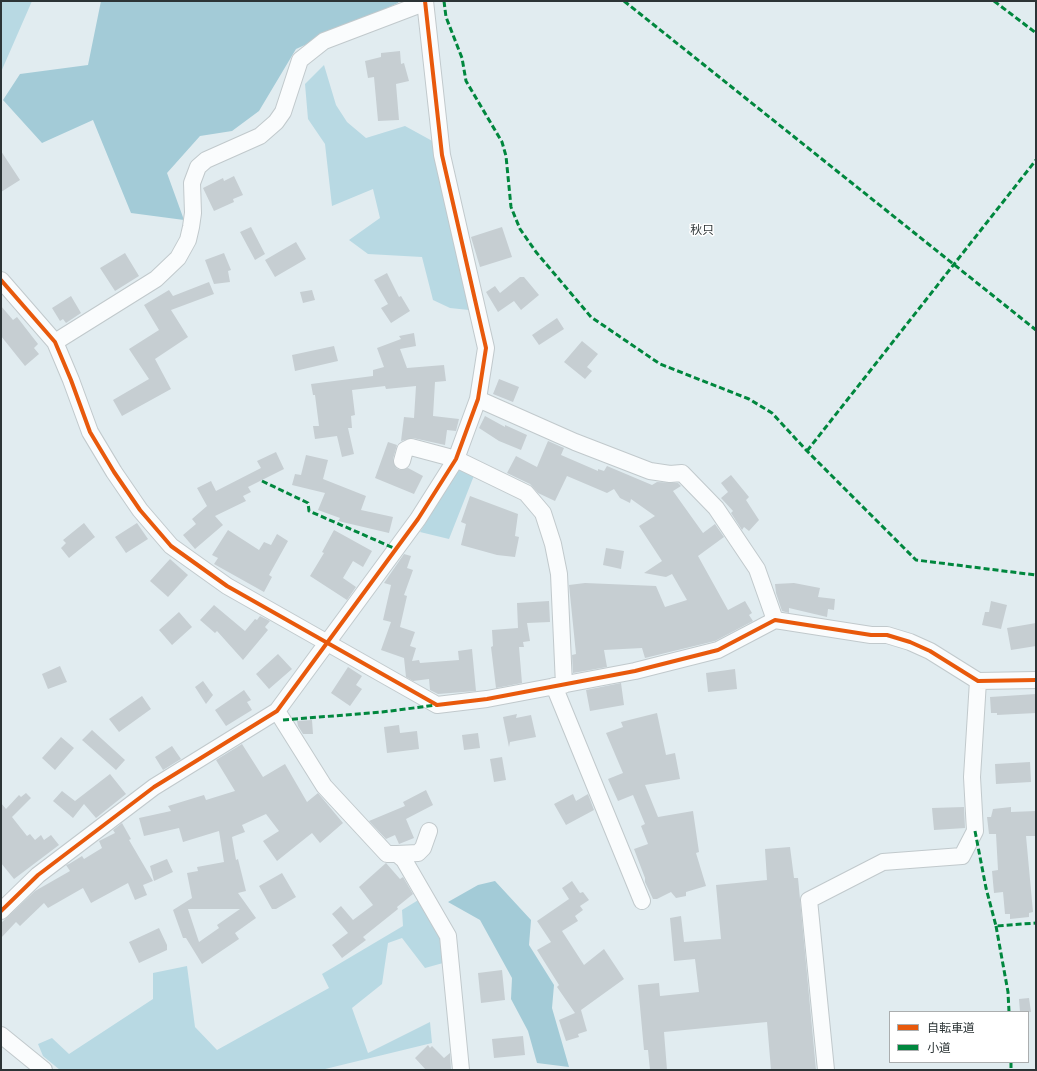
<!DOCTYPE html>
<html>
<head>
<meta charset="utf-8">
<style>
	body { margin:0 }
	#map { position:relative; width:1037px; height:1071px; overflow:hidden; background:#e1ecf0; font-family:Signika,"Noto Sans JP",sans-serif }
	canvas { display:block }
	.frame { position:absolute; inset:0; border:2px solid #2c3436; pointer-events:none }
	.legend { position:absolute; left:889px; top:1011px; width:140px; height:52px; box-sizing:border-box; background:#fff; border:1px solid #abaeaf; margin:0; padding:5px 7px; list-style:none; font-size:12px; color:#2c3436 }
	.legend li { display:flex; align-items:center; gap:8px; height:20px }
	.legend b { width:20px; border:1px solid #abaeaf }
</style>
</head>
<body>
<div id="map">
<canvas width="1037" height="1071"></canvas>
<div class="frame"></div>
<ul class="legend">
<li><b style="height:5px;background:#e8590c"></b>自転車道</li>
<li><b style="height:5px;background:#00873e"></b>小道</li>
</ul>
</div>
<script>
const ctx = document.querySelector('canvas').getContext('2d');
ctx.lineJoin = 'round';
function paint(path, color) {
  ctx.fillStyle = color;
  ctx.fill(path, 'evenodd');
}
function poly(rows) {
  const path = new Path2D();
  for (const r of rows) {
    path.moveTo(r[0], r[1]);
    for (let i = 2; i < r.length; i += 2) path.lineTo(r[i], r[i + 1]);
  }
  return path;
}
function trace(path, color, width, dash) {
  ctx.strokeStyle = color;
  ctx.lineWidth = width;
  ctx.lineCap = dash ? 'butt' : 'round';
  ctx.setLineDash(dash || []);
  ctx.stroke(path);
}
function label(font, color, halo, rows, align = 'center') {
  ctx.font = font + ' Signika,"Noto Sans JP",sans-serif';
  ctx.lineWidth = 3;
  ctx.setLineDash([]);
  ctx.textBaseline = 'middle';
  ctx.strokeStyle = halo;
  ctx.fillStyle = color;
  for (const [text, x, y, turn = 0] of rows) {
    ctx.save();
    ctx.translate(x, y);
    ctx.rotate((+turn || 0) * Math.PI / 180);
    ctx.textAlign = isNaN(turn) ? turn : align;
    if (halo) ctx.strokeText(text, 0, 0);
    ctx.fillText(text, 0, 0);
    ctx.restore();
  }
}
const green = poly([
	[1,1,32,1,1,72],
	[324,65,336,105,347,122,366,138,405,126,436,143,469,310,450,308,433,300,422,257,368,254,349,240,380,218,373,189,332,206,325,144,308,119,305,84],
	[460,466,475,473,449,539,420,532],
	[420,899,443,941,443,963,425,968,402,938,388,943,382,984,352,1008,368,1053,430,1022,432,1043,321,1070,60,1070,43,1056,38,1044,52,1038,69,1054,153,999,153,973,187,966,195,1027,217,1050,329,988,322,974,403,926,402,910]
]);
const forest = poly([
	[101,1,399,1,398,3,296,49,259,111,232,131,200,136,167,173,184,220,131,213,93,120,42,143,3,100,20,74,88,65],
	[495,881,531,920,529,945,554,985,552,1008,569,1067,537,1063,528,1031,511,999,512,978,480,920,448,902,478,885]
]);
const building = poly([
	[400,51,401,64,404,63,409,81,396,84,399,120,378,121,374,77,368,78,365,61,381,57,381,53],
	[1,151,20,180,1,192],
	[234,176,243,195,233,199,234,202,214,211,203,188,223,178,224,181],
	[251,227,265,254,255,260,240,232],
	[502,227,512,257,480,267,471,237],
	[296,242,306,259,275,277,265,260],
	[125,253,139,276,115,291,100,268],
	[224,253,231,270,228,271,230,282,214,284,205,260],
	[387,273,399,297,401,296,410,311,391,323,381,308,388,304,374,280],
	[520,277,524,277,539,295,521,310,514,301,498,312,486,292,495,286,500,293],
	[209,282,214,294,171,310,188,337,155,359,171,389,122,416,113,400,149,379,129,349,159,330,144,305,169,290,173,296],
	[312,290,315,300,303,303,300,292],
	[71,296,81,313,66,323,63,319,60,321,52,308],
	[1,306,13,320,17,317,38,344,34,348,39,354,25,366,1,336],
	[557,318,564,329,539,345,532,335],
	[414,333,416,346,400,349,407,368,444,365,446,381,435,382,433,416,459,419,456,431,447,430,445,445,413,438,401,441,404,417,414,418,416,386,386,389,385,386,352,390,355,415,351,416,352,428,348,428,354,454,342,457,337,436,315,439,313,426,319,426,315,395,313,395,311,384,373,376,373,370,384,367,377,348,401,339,399,336],
	[582,341,598,354,587,367,592,371,585,379,564,362],
	[334,346,338,361,295,371,292,355],
	[499,379,519,387,513,402,493,394],
	[485,416,505,427,505,425,527,435,521,450,499,441,479,428],
	[548,441,564,448,561,455,598,471,598,469,604,471,607,466,652,485,657,482,678,483,681,486,673,491,703,533,715,524,724,537,698,556,728,610,745,601,752,613,749,615,753,621,715,641,645,658,642,648,604,650,607,667,573,673,572,655,576,654,569,585,585,583,656,586,665,607,687,600,672,574,666,577,644,573,662,561,639,526,655,516,631,499,630,503,620,498,614,489,607,493,567,476,555,501,538,493,530,484,507,473,516,456,537,467],
	[388,442,397,445,393,459,396,468,400,470,408,468,423,476,414,494,375,478],
	[276,452,284,469,248,487,251,492,243,496,246,501,215,516,223,525,195,549,183,535,196,524,192,519,207,506,197,488,211,481,216,491,261,468,257,461],
	[306,455,328,460,323,479,366,496,361,510,393,517,389,533,338,521,340,518,318,510,325,493,292,485,295,474,301,475],
	[731,475,749,497,746,500,759,520,749,531,744,527,742,530,731,513,733,511,721,498,728,492,721,483],
	[470,496,518,514,515,536,519,537,515,557,497,555,461,545,466,524,461,522],
	[84,523,95,537,69,558,61,548,66,543,63,540],
	[137,523,148,539,126,553,115,537],
	[228,530,259,550,264,542,271,545,277,534,288,541,269,575,272,577,264,592,214,564,218,558,212,555],
	[334,530,372,551,363,567,353,561,343,578,356,587,347,600,310,576,324,553,322,552],
	[606,548,624,551,621,569,603,565],
	[404,554,411,556,407,568,413,570,404,595,407,596,400,627,415,632,410,646,416,648,412,661,419,660,420,663,459,660,458,651,472,649,476,691,438,694,430,690,429,679,413,681,406,677,404,658,381,650,391,622,383,620,391,585,384,583],
	[170,559,188,575,168,597,150,581],
	[794,583,820,588,818,597,835,599,834,610,828,609,827,617,789,608,789,613,782,611,776,593,775,584],
	[549,601,550,622,527,623,530,641,523,642,524,647,519,647,522,683,496,688,491,647,493,646,492,630,518,628,517,603],
	[991,601,1007,605,1001,629,982,625,985,612,989,612],
	[214,605,245,631,255,619,257,620,260,616,270,621,265,627,268,630,243,660,217,631,215,633,200,620],
	[179,612,192,627,172,645,159,630],
	[1036,623,1036,646,1011,650,1007,628],
	[278,654,292,669,269,689,256,674],
	[60,666,67,682,48,689,42,674],
	[348,667,362,676,356,685,362,689,350,706,331,693],
	[735,669,737,689,708,692,706,673],
	[203,681,213,695,206,704,195,687],
	[621,683,624,705,590,711,586,690],
	[244,690,251,700,247,702,252,710,226,726,215,710],
	[1036,694,1036,713,997,715,997,713,991,713,990,697],
	[142,696,151,709,119,732,109,719],
	[657,713,666,755,675,753,680,779,645,785,658,817,693,811,699,852,696,853,706,886,686,892,686,896,676,898,671,892,657,899,653,899,645,882,645,878,634,849,648,844,641,826,645,824,633,795,618,801,608,779,623,773,606,733,623,727,621,722],
	[517,714,516,718,531,715,536,737,510,742,509,747,503,717],
	[312,720,313,734,303,734,298,726,297,721],
	[399,725,400,733,417,731,419,749,387,753,384,727],
	[92,730,125,760,116,770,82,740],
	[478,733,480,748,464,750,462,735],
	[61,737,74,748,55,770,42,758],
	[242,744,263,777,285,764,307,802,318,793,343,823,320,843,312,833,277,861,263,841,279,831,266,814,242,825,245,832,232,837,236,860,238,859,246,891,238,893,256,918,235,933,239,939,202,964,186,938,183,938,173,910,192,898,187,873,198,871,197,867,224,862,219,831,183,842,179,828,144,836,139,818,171,811,168,806,204,795,206,800,235,791,216,760],
	[188,909,240,909,217,925,219,928,199,942],
	[172,746,181,759,163,770,155,757],
	[502,757,506,780,494,782,490,759],
	[1030,762,1031,782,996,784,995,764],
	[110,774,126,794,96,818,84,804,73,818,53,801,62,791,75,801],
	[426,790,433,805,406,819,414,838,399,844,395,835,386,839,369,821,405,806,403,802],
	[26,793,31,798,12,817,27,836,30,834,35,840,41,835,44,840,51,835,59,845,14,879,1,863,1,803,6,809,19,795,21,797],
	[573,794,576,801,588,794,594,810,566,825,554,804],
	[964,807,965,828,934,830,932,808],
	[1011,807,1011,812,1036,811,1036,836,1026,836,1033,912,1029,913,1029,917,1010,919,1010,914,1005,914,1003,892,994,893,992,871,998,870,996,834,989,834,987,817,991,817,993,809],
	[122,823,131,839,129,840,153,881,143,885,147,895,135,900,128,883,91,903,83,888,48,908,44,903,20,926,16,922,1,938,1,923,35,891,70,871,66,865,69,864,82,856,84,859,102,848,99,841,115,833,113,830],
	[790,847,794,878,798,878,816,1070,771,1070,767,1022,664,1032,667,1070,650,1070,648,1050,644,1050,638,985,659,983,660,996,699,992,695,959,674,961,670,918,681,916,684,942,721,939,716,885,767,880,765,849],
	[167,859,173,872,154,881,150,866],
	[386,863,400,879,403,877,413,894,397,907,398,909,363,937,366,940,342,958,332,945,348,933,332,914,341,906,353,920,373,905,359,887],
	[282,873,296,897,276,909,272,909,259,886],
	[572,881,580,893,583,892,589,900,580,906,583,910,575,916,578,921,562,931,584,965,604,949,624,979,581,1010,587,1031,578,1034,579,1037,566,1041,559,1020,575,1013,557,987,559,985,537,950,551,942,537,921,569,899,562,888],
	[159,928,167,945,167,950,139,963,129,942],
	[502,970,505,1000,481,1003,478,973],
	[1029,998,1031,1012,1020,1012,1019,999],
	[523,1036,525,1055,494,1058,492,1039],
	[428,1045,430,1048,432,1046,444,1058,450,1053,451,1070,426,1070,415,1058]
]);
const minor = poly([
	[1,280,55,342,71,380,90,432,114,472,140,510,171,546,227,586,437,705,487,699,635,671,718,650,775,620,871,635,887,635,910,642,930,651,978,681,1036,680],
	[55,342,156,279,178,258,188,240,191,227,193,213,192,183,198,167,206,160,260,136,276,122,283,112,300,60,324,41,416,6,424,1],
	[478,399,575,442,650,471,670,474,682,473,716,508,757,569,775,620],
	[402,461,405,450,411,447,456,459,526,493,543,513,553,544,559,574,564,685],
	[554,686,642,901],
	[277,711,324,786,387,854,397,854,404,860,448,936,461,1070],
	[397,854,418,853,423,848,429,831],
	[1,911,38,875,154,787,277,711,418,519,456,459,478,399,486,348,442,155,425,1],
	[1,1035,44,1070],
	[826,1070,809,900,883,862,962,856,975,831,972,777,978,681]
]);
const quiet = poly([
	[444,1,446,17,462,58,466,81,502,142,506,156,511,207,520,229,536,252,591,317,660,364,749,399,772,413,807,451,916,560,1036,575],
	[624,1,1036,330],
	[994,1,1036,33],
	[807,451,1036,160],
	[262,481,308,503,309,511,396,549],
	[283,720,382,712,437,705],
	[975,831,986,888,996,926,1036,923],
	[996,926,1008,992,1009,1012],
	[1011,1062,1011,1070]
]);
const cycleway = poly([
	[1,280,55,342,71,380,90,432,114,472,140,510,171,546,227,586,437,705,487,699,635,671,718,650,775,620,871,635,887,635,910,642,930,651,978,681,1036,680],
	[1,911,38,875,154,787,277,711,418,519,456,459,478,399,486,348,442,155,425,1]
]);
const neighbourhoodNames = [
	["秋只",702,231]
];
paint(green, '#b8d9e3');
paint(forest, '#a3cbd7');
paint(building, '#c6ced2');
trace(minor, '#c1c9cc', 18);
trace(minor, '#fafcfd', 16);
trace(quiet, '#00873e', 3, [6, 3]);
trace(cycleway, '#e8590c', 4);
label('12px', '#2c3436', '#fff', neighbourhoodNames);
</script>
</body>
</html>
